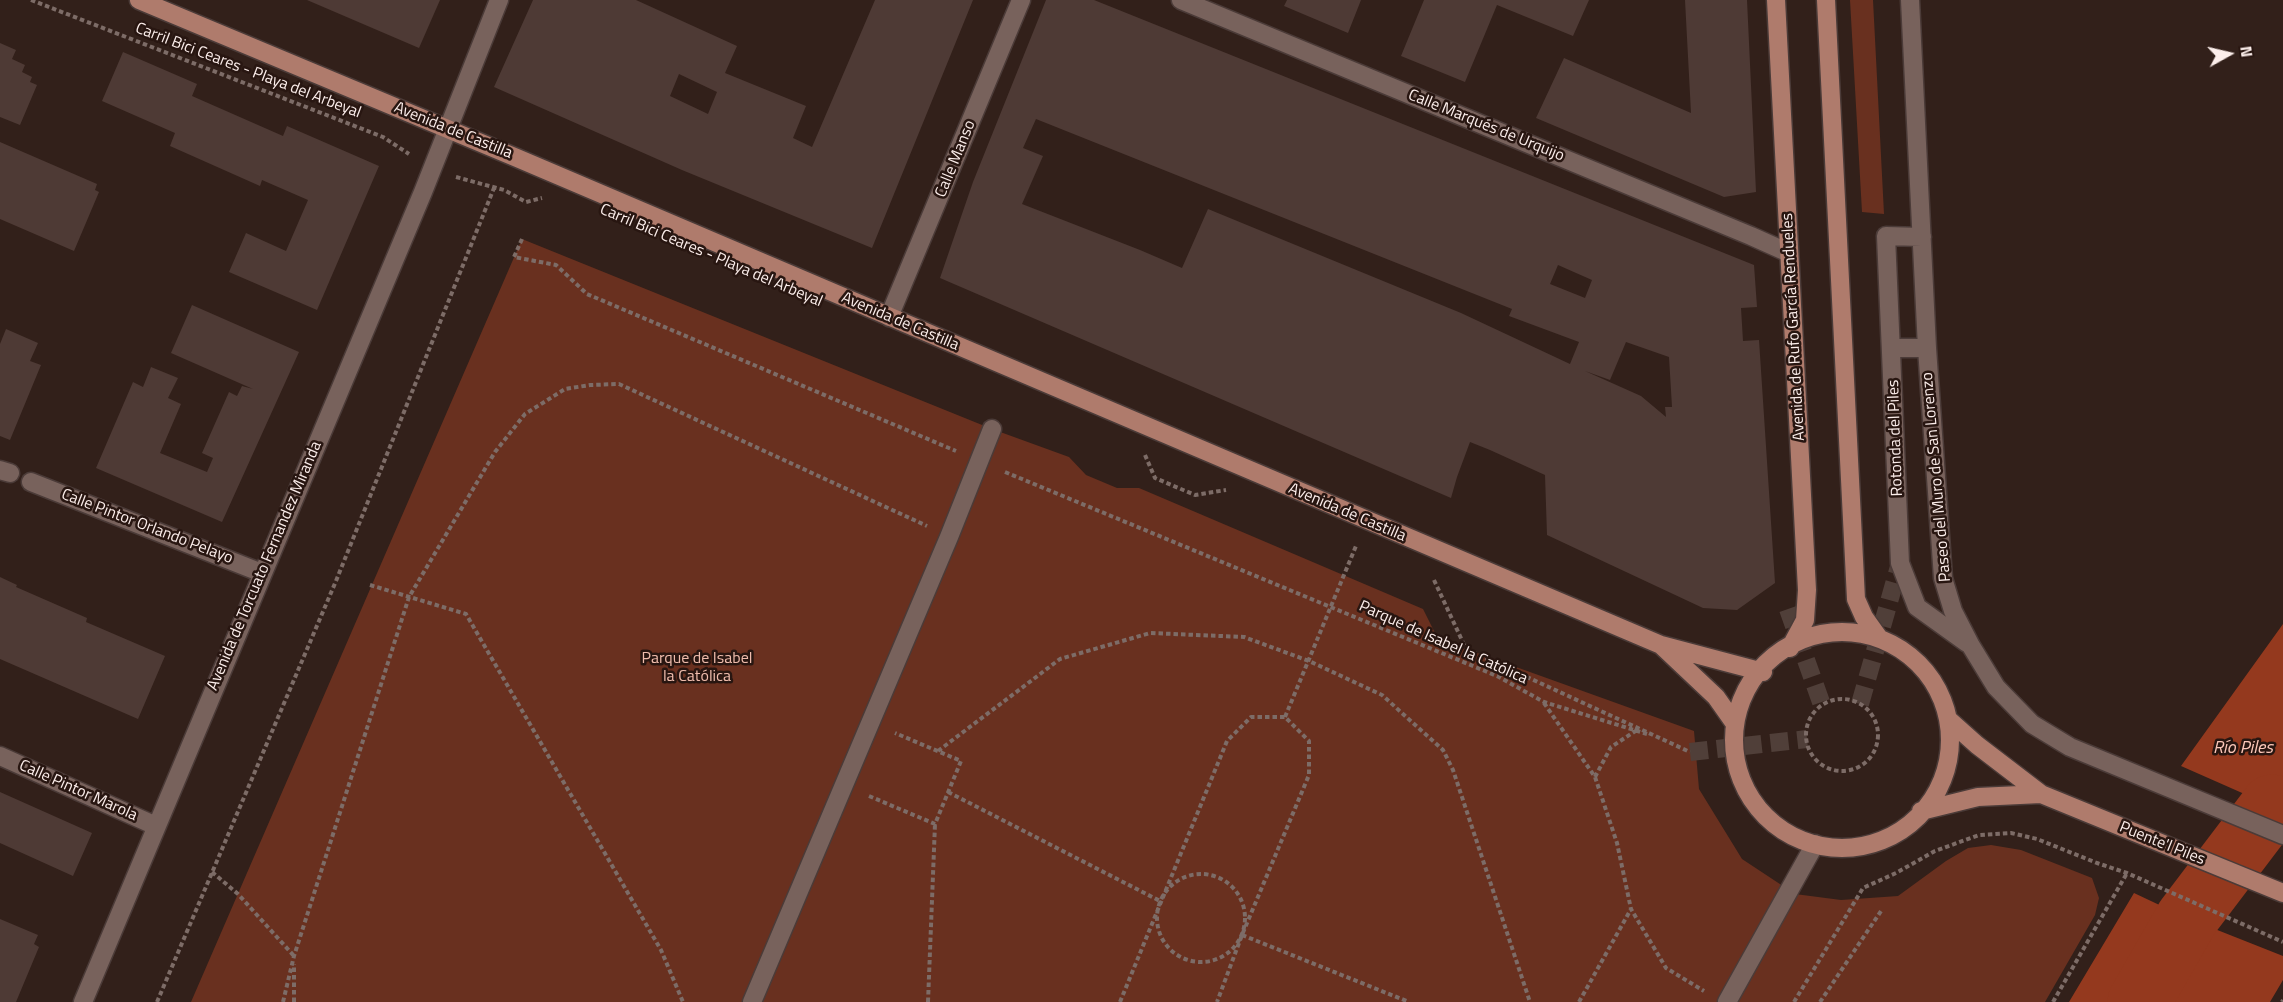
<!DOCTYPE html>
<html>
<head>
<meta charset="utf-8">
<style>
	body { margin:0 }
	#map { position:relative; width:2283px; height:1002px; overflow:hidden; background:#32201a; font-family:"Titillium Web",sans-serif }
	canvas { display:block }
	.north { position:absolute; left:2199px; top:24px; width:60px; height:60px; -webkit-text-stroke:4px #281611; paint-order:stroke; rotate:82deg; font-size:16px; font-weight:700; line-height:24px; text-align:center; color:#fceeeb }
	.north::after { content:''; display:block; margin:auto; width:21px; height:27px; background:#fceeeb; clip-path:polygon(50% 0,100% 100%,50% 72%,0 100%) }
</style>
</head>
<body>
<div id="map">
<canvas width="2283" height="1002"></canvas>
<div class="north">N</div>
</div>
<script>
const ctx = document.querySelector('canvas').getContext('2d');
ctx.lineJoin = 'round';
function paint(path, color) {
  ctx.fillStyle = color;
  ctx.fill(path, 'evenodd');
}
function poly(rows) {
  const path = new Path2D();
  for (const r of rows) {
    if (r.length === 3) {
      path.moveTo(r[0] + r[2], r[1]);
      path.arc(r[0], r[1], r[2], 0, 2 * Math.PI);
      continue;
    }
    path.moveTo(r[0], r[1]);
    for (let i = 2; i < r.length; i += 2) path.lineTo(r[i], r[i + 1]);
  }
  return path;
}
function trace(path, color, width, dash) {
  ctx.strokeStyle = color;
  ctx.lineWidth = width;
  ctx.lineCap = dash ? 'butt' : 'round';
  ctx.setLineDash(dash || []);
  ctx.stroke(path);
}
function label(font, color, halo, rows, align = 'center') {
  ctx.font = font + ' "Titillium Web",sans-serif';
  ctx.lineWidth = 5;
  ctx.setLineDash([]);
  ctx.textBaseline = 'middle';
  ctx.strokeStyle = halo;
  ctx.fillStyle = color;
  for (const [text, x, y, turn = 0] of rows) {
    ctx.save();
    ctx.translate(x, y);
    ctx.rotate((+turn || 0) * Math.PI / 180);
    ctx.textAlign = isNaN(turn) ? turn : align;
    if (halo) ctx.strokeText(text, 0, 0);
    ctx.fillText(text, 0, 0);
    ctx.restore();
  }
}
const green = poly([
	[1850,0,1873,0,1884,214,1862,212],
	[522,239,992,429,1069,457,1086,475,1117,488,1139,488,1423,609,1442,647,1466,649,1694,731,1699,789,1742,859,1795,894,1841,900,1898,896,1946,861,1968,848,1991,845,2021,850,2092,878,2099,898,2095,915,2045,1002,191,1002]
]);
const water = poly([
	[2283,624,2283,811,2181,766],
	[2134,893,2187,918,2283,956,2283,980,2270,1002,2069,1002]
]);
const river = poly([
	[2139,1002,2187,918,2272,806]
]);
const building = poly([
	[307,0,440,0,419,48],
	[533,0,636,0,737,46,725,73,806,106,793,138,812,147,875,0,973,0,872,248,682,170,494,87],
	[679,74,717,92,708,114,670,96],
	[1046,0,1094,0,1754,265,1757,307,1741,308,1743,341,1759,340,1775,583,1737,610,1703,608,1547,535,1545,475,1490,450,1470,442,1457,477,1451,498,940,278,973,182],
	[1036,119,1512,309,1509,316,1579,342,1570,364,1461,313,1208,209,1182,268,1140,250,1022,204,1043,156,1023,148],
	[1558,265,1592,280,1585,298,1550,284],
	[1626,342,1669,357,1672,407,1665,407,1666,417,1641,396,1585,371,1610,380],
	[1287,0,1361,0,1348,33,1284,6],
	[1424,0,1589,0,1573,36,1497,5,1465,82,1401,56],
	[1685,0,1747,0,1756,192,1724,197,1536,118,1564,58,1691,113],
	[0,43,16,50,12,59,25,65,22,72,32,77,30,82,37,85,20,125,0,117],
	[123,52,197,84,192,96,283,136,287,126,379,166,317,310,229,272,246,233,286,251,308,200,262,180,260,186,170,146,175,133,102,101],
	[0,142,97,184,95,190,99,192,74,251,0,219],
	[192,305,299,352,222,522,96,468,133,382,143,387,151,367,178,378,168,398,181,404,160,453,207,472,213,458,202,453,229,392,237,396,242,386,253,389,171,353],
	[6,329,38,343,30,361,41,365,10,440,0,436,0,344],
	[0,577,17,585,16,587,87,618,86,622,165,656,138,719,0,659],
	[0,792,92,833,73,876,0,843],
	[0,919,38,935,34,944,39,947,16,1002,0,1002]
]);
const minorTunnel = poly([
	[1788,609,1822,705],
	[1860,704,1900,563],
	[1690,752,1807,739]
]);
const path = poly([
	[31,0,383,137,409,154],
	[456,177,504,190,526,202,542,198],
	[522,239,514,257,556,265,587,294,956,451],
	[1145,455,1155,478,1195,495,1226,490],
	[1005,472,1497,676,1544,702,1647,734],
	[1434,580,1466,649,1690,752],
	[370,585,466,614,661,950,683,1002],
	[1842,735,36],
	[1544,703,1595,777,1617,843,1631,909,1666,968,1704,991],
	[1285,717,1356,546],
	[938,751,1060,659,1150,633,1244,637,1309,661,1382,695,1443,750,1453,770,1530,1002],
	[1595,777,1611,747,1637,730],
	[948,792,1160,901],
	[869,796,935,824,961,761,895,733],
	[212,872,238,894,294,956],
	[1201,918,44],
	[1242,935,1409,1002],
	[157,1002,336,581,494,188],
	[283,1002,294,956,409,597,495,452,525,414,565,389,590,385,619,384,927,526],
	[294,1002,294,964],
	[928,1002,935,824],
	[1120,1002,1227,741,1251,717,1285,717,1309,741,1309,775,1242,935,1217,1002],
	[1579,1002,1631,909],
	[1794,1002,1863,888,1896,873,1935,851,1979,835,2011,833,2037,839,2097,863,2127,873,2283,942],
	[1820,1002,1881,911],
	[2053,1002,2127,873],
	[2282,1002,2283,1000]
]);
const minor = poly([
	[1181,0,1751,236,1789,253],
	[1910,0,1927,348,1943,578,1953,611,1971,646,1996,687,2032,724,2070,747,2283,835],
	[1922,237,1886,236,1900,563,1917,607,1967,643],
	[889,317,1021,0],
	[1892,348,1927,348],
	[0,470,10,473],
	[31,482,262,573],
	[0,756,156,826],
	[83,1002,423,192,499,0],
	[752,1002,949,537,992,429],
	[1727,1002,1815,844]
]);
const major = poly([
	[139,0,517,158,1661,645,1763,672],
	[1776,0,1807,590,1805,620,1790,648],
	[1826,0,1856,599,1864,617,1879,638],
	[1842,740,108],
	[1662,646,1716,697,1735,724],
	[1949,720,1977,745,2041,794,2283,893],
	[1921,811,1978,797,2041,794]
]);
const streetNames = [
	["Carril Bici Ceares - Playa del Arbeyal",248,71,21],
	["Calle Marqués de Urquijo",1486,126,22],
	["Avenida de Castilla",453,131,22],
	["Calle Manso",956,159,-68],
	["Carril Bici Ceares - Playa del Arbeyal",711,256,23],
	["Avenida de Castilla",900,322,23],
	["Avenida de Rufo García Rendueles",1794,327,-93],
	["Rotonda del Piles",1896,438,-92],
	["Paseo del Muro de San Lorenzo",1937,477,-95],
	["Avenida de Castilla",1347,513,23],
	["Calle Pintor Orlando Pelayo",147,527,21],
	["Avenida de Torcuato Fernandez Miranda",265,566,-67],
	["Parque de Isabel la Católica",1443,643,24],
	["Calle Pintor Marola",78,791,24],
	["Puente'l Piles",2162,844,22]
];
const parkNames = [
	["Parque de Isabel",697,659],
	["la Católica",697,677]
];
const waterNames = [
	["Río Piles",2243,749]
];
paint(green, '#69301f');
paint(water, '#94391e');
trace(river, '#94391e', 63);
paint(building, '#4e3a35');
trace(minorTunnel, '#503f39', 18, [18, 9]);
trace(minor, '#4b3b38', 21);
trace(major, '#4b3b38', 21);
trace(path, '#7d6c67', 4, [4.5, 3]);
trace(minor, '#78625c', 18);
trace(major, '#af7b6c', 18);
label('16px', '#fceeeb', '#281611', streetNames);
label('16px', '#efbcac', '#281611', parkNames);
label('italic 18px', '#fcc7b8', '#281611', waterNames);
</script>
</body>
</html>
